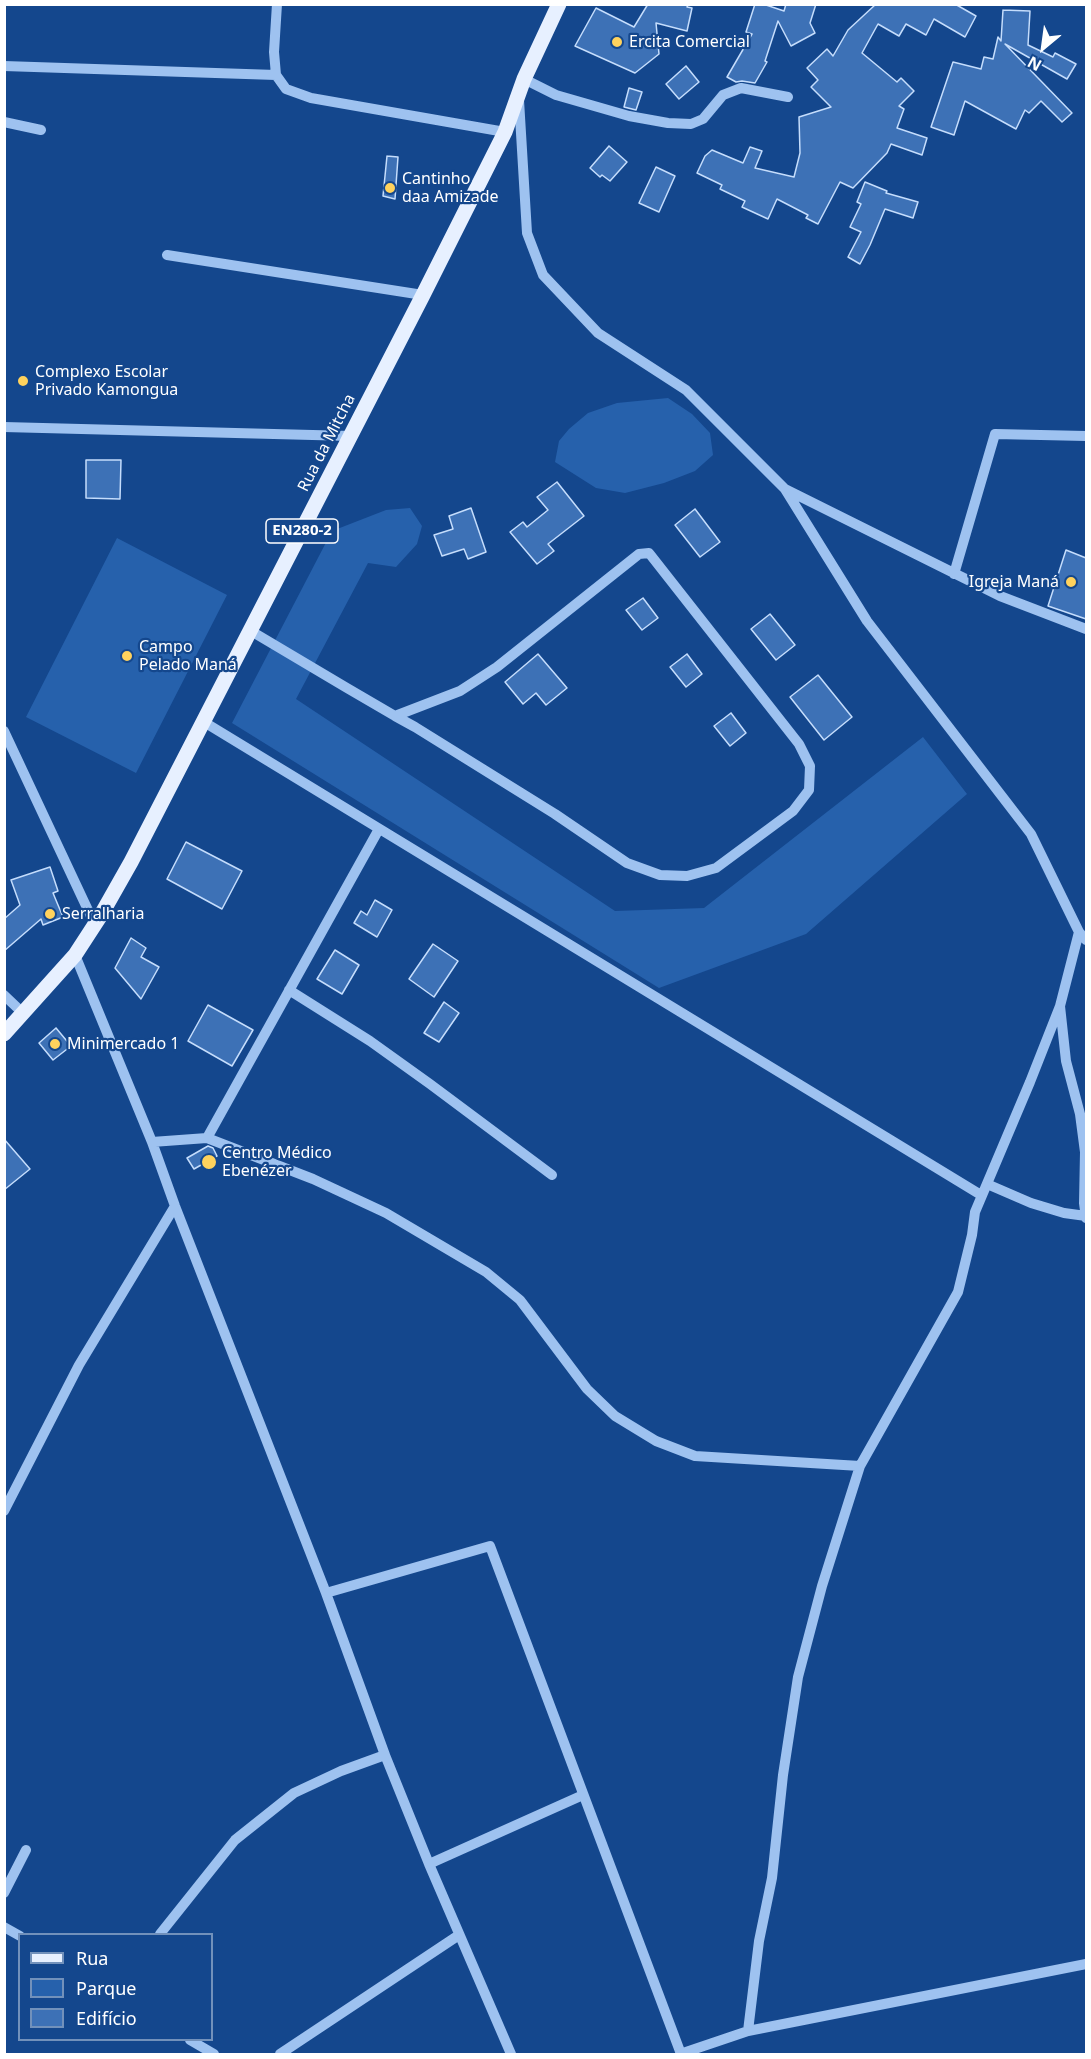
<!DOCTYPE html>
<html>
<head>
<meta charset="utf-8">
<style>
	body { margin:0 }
	#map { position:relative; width:1091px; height:2059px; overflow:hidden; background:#14478d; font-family:"Noto Sans",sans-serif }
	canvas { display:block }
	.frame { position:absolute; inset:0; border:6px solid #fff; pointer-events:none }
	.legend { position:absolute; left:18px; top:1933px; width:195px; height:108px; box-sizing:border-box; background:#14478d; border:2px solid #7291bb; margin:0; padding:8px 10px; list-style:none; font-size:18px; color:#fff }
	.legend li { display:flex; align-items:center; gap:12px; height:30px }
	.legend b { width:30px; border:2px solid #7291bb }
	.north { position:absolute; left:1013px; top:18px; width:60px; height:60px; -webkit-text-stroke:4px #14478d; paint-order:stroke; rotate:209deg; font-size:16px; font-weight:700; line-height:24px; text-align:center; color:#fff }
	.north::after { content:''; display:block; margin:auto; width:21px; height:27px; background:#fff; clip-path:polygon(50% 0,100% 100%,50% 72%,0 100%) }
</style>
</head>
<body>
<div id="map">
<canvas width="1091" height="2059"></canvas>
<div class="frame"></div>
<ul class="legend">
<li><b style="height:8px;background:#e7f0ff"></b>Rua</li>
<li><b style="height:16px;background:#2661ac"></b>Parque</li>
<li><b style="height:16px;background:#3d71b6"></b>Edifício</li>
</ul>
<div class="north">N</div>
</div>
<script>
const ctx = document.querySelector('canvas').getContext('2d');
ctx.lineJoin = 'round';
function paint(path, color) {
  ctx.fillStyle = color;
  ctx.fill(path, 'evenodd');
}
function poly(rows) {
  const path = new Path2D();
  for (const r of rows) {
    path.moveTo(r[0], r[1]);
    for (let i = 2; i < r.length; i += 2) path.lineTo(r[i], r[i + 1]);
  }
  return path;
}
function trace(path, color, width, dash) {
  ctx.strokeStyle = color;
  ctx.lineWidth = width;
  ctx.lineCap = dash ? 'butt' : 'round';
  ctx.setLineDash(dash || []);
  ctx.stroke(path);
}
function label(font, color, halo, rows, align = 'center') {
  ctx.font = font + ' "Noto Sans",sans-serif';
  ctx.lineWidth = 4.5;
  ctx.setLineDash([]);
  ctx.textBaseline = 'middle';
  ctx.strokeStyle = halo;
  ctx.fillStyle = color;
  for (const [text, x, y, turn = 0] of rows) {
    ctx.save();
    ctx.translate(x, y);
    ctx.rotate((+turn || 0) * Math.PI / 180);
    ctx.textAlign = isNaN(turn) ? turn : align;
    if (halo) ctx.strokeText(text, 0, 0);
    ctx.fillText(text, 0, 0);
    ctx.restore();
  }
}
const green = poly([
	[668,398,692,414,710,433,713,455,695,471,664,483,625,493,596,488,555,462,559,441,569,429,588,413,617,403],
	[410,508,422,526,417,544,396,567,368,563,296,699,615,911,704,908,923,737,967,794,806,934,659,988,232,723,332,531,386,510],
	[117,538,227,595,136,773,26,717]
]);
const building = poly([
	[648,4,688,4,687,7,692,8,687,31,656,23,659,54,635,73,575,46,596,8,634,27,648,4],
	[755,4,763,4,784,11,786,4,816,4,810,23,815,33,791,46,778,21,765,61,767,62,755,83,742,81,736,82,727,77,752,34,746,32,755,4],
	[876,4,955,4,976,16,965,37,934,19,926,35,906,24,899,36,878,24,862,53,897,82,901,78,914,91,899,106,904,109,897,128,927,138,922,155,891,144,887,153,853,188,840,182,818,224,806,218,808,215,777,199,768,219,742,207,745,201,720,189,722,185,697,173,705,156,712,150,743,163,750,147,762,151,755,168,794,177,800,153,799,117,831,107,811,87,818,80,807,68,827,49,833,56,848,30,876,4],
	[1003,10,1030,11,1028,45,1053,57,1055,53,1076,64,1067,79,1005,44,1072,113,1062,122,1041,101,1029,113,1025,110,1016,129,965,101,954,135,931,127,953,62,981,69,984,57,993,59,998,37,1001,41,1003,10],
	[686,66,699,82,679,99,666,84,686,66],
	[629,88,642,92,636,110,624,107,629,88],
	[609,146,627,162,610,181,602,175,600,177,590,168,609,146],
	[387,156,398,157,395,199,383,196,387,156],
	[656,167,675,176,659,212,639,203,656,167],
	[865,182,887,191,886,193,918,202,913,218,885,209,870,245,860,264,848,257,861,232,850,227,861,204,857,202,865,182],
	[86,460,121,460,120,499,86,498,86,460],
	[557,482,584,516,548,544,554,551,537,564,510,532,523,522,527,527,548,510,537,497,557,482],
	[471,508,486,552,468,559,464,549,442,556,434,535,453,529,449,516,471,508],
	[695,509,720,542,700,557,675,525,695,509],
	[1066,550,1086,558,1086,619,1048,606,1066,550],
	[643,598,658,618,642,630,626,610,643,598],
	[770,614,795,645,776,660,751,629,770,614],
	[538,654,567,688,546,705,536,693,523,704,505,682,538,654],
	[687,654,702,674,686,687,670,667,687,654],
	[818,675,852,717,824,740,790,697,818,675],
	[731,713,746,733,730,746,714,726,731,713],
	[186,842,242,871,222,909,167,879,186,842],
	[50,867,58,891,53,893,63,917,43,925,41,919,4,951,4,919,20,905,11,880,50,867],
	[375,900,392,910,377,937,354,923,361,911,367,915,375,900],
	[131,938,146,948,141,957,159,967,141,999,115,968,131,938],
	[433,944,458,961,434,997,409,979,433,944],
	[335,950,359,965,342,994,317,979,335,950],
	[444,1002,459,1013,439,1042,424,1033,444,1002],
	[208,1005,253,1030,232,1066,188,1041,208,1005],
	[56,1028,71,1046,53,1060,39,1043,56,1028],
	[4,1139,30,1169,4,1190,4,1139],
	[208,1146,213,1148,217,1156,194,1169,187,1158,208,1146]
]);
const minor = poly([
	[277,4,274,52,276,75,286,89,311,98,505,132],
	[4,66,276,75],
	[524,79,556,95,629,116,668,123,691,124,703,119,723,95,741,88,788,97],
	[519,100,527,233,543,275,598,333,686,390,785,489,867,621,1031,834,1079,932,1086,940],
	[4,122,41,130],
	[167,255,423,295],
	[4,427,351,436],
	[785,489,1000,596,1086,629],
	[954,574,995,434,1086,436],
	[251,631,347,688,395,716,415,727,555,814,627,863,660,875,687,876,716,868,793,811,809,790,810,766,799,744,649,553,639,554,497,667,460,691,395,716],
	[204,722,981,1195],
	[4,731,95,925],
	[1079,932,1060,1006,1066,1061,1080,1114,1085,1152,1084,1203,1086,1218],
	[75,955,152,1142,175,1206,326,1593,385,1755,429,1864,511,2054],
	[289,990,370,1041,430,1084,552,1175],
	[4,995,24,1014],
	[207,1138,379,829],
	[152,1142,207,1138,313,1179,386,1213,486,1272,520,1300,587,1389,615,1416,656,1441,695,1456,860,1466],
	[987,1184,1031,1203,1064,1213,1086,1216],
	[4,1511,79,1365,175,1206],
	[326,1593,490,1546,681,2054],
	[429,1864,583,1795],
	[4,1893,26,1850],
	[4,1927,20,1936],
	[160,1934,235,1840,294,1793,341,1771,385,1755],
	[748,2031,759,1941,772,1878,783,1775,798,1677,822,1586,860,1466,958,1292,972,1235,975,1212,1030,1082,1060,1006],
	[190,2040,214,2054],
	[280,2054,459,1935],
	[680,2054,748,2031,1086,1964]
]);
const major = poly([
	[4,1034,75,955,101,915,131,862,423,295,505,132,524,79,559,4]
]);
const markers = [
	[617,42,6,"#ffd25d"],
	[390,188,6,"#ffd25d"],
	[23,381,6,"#ffd25d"],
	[1071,582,6,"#ffd25d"],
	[127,656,6,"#ffd25d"],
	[50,914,6,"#ffd25d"],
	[55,1044,6,"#ffd25d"],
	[209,1162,8,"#ffd25d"]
];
const shields = [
	[302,531,72]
];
const shieldNames = [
	["EN280-2",302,531]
];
const poiNames = [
	["Ercita Comercial",629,42],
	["Cantinho",402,179],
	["daa Amizade",402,197],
	["Complexo Escolar",35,372],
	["Privado Kamongua",35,390],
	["Igreja Maná",1059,582,"right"],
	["Campo",139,647],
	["Pelado Maná",139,665],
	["Serralharia",62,914],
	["Minimercado 1",67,1044],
	["Centro Médico",222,1153],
	["Ebenézer",222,1171]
];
const streetNames = [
	["Rua da Mitcha",327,443,-63]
];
paint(green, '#2661ac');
paint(building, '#3d71b6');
trace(building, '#c5ddfc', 1.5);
trace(minor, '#9ec2f0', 10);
trace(major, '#e7f0ff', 15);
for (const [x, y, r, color] of markers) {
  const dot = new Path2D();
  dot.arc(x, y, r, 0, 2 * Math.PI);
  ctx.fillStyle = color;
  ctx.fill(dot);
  trace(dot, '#14478d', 2);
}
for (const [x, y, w] of shields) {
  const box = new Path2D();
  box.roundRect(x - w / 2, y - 12, w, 24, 4.5);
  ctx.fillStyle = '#14478d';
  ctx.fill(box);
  trace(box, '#fff', 1.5);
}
label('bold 15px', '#fff', null, shieldNames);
label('16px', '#fff', '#14478d', poiNames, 'left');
label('16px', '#fff', '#14478d', streetNames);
</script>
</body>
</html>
